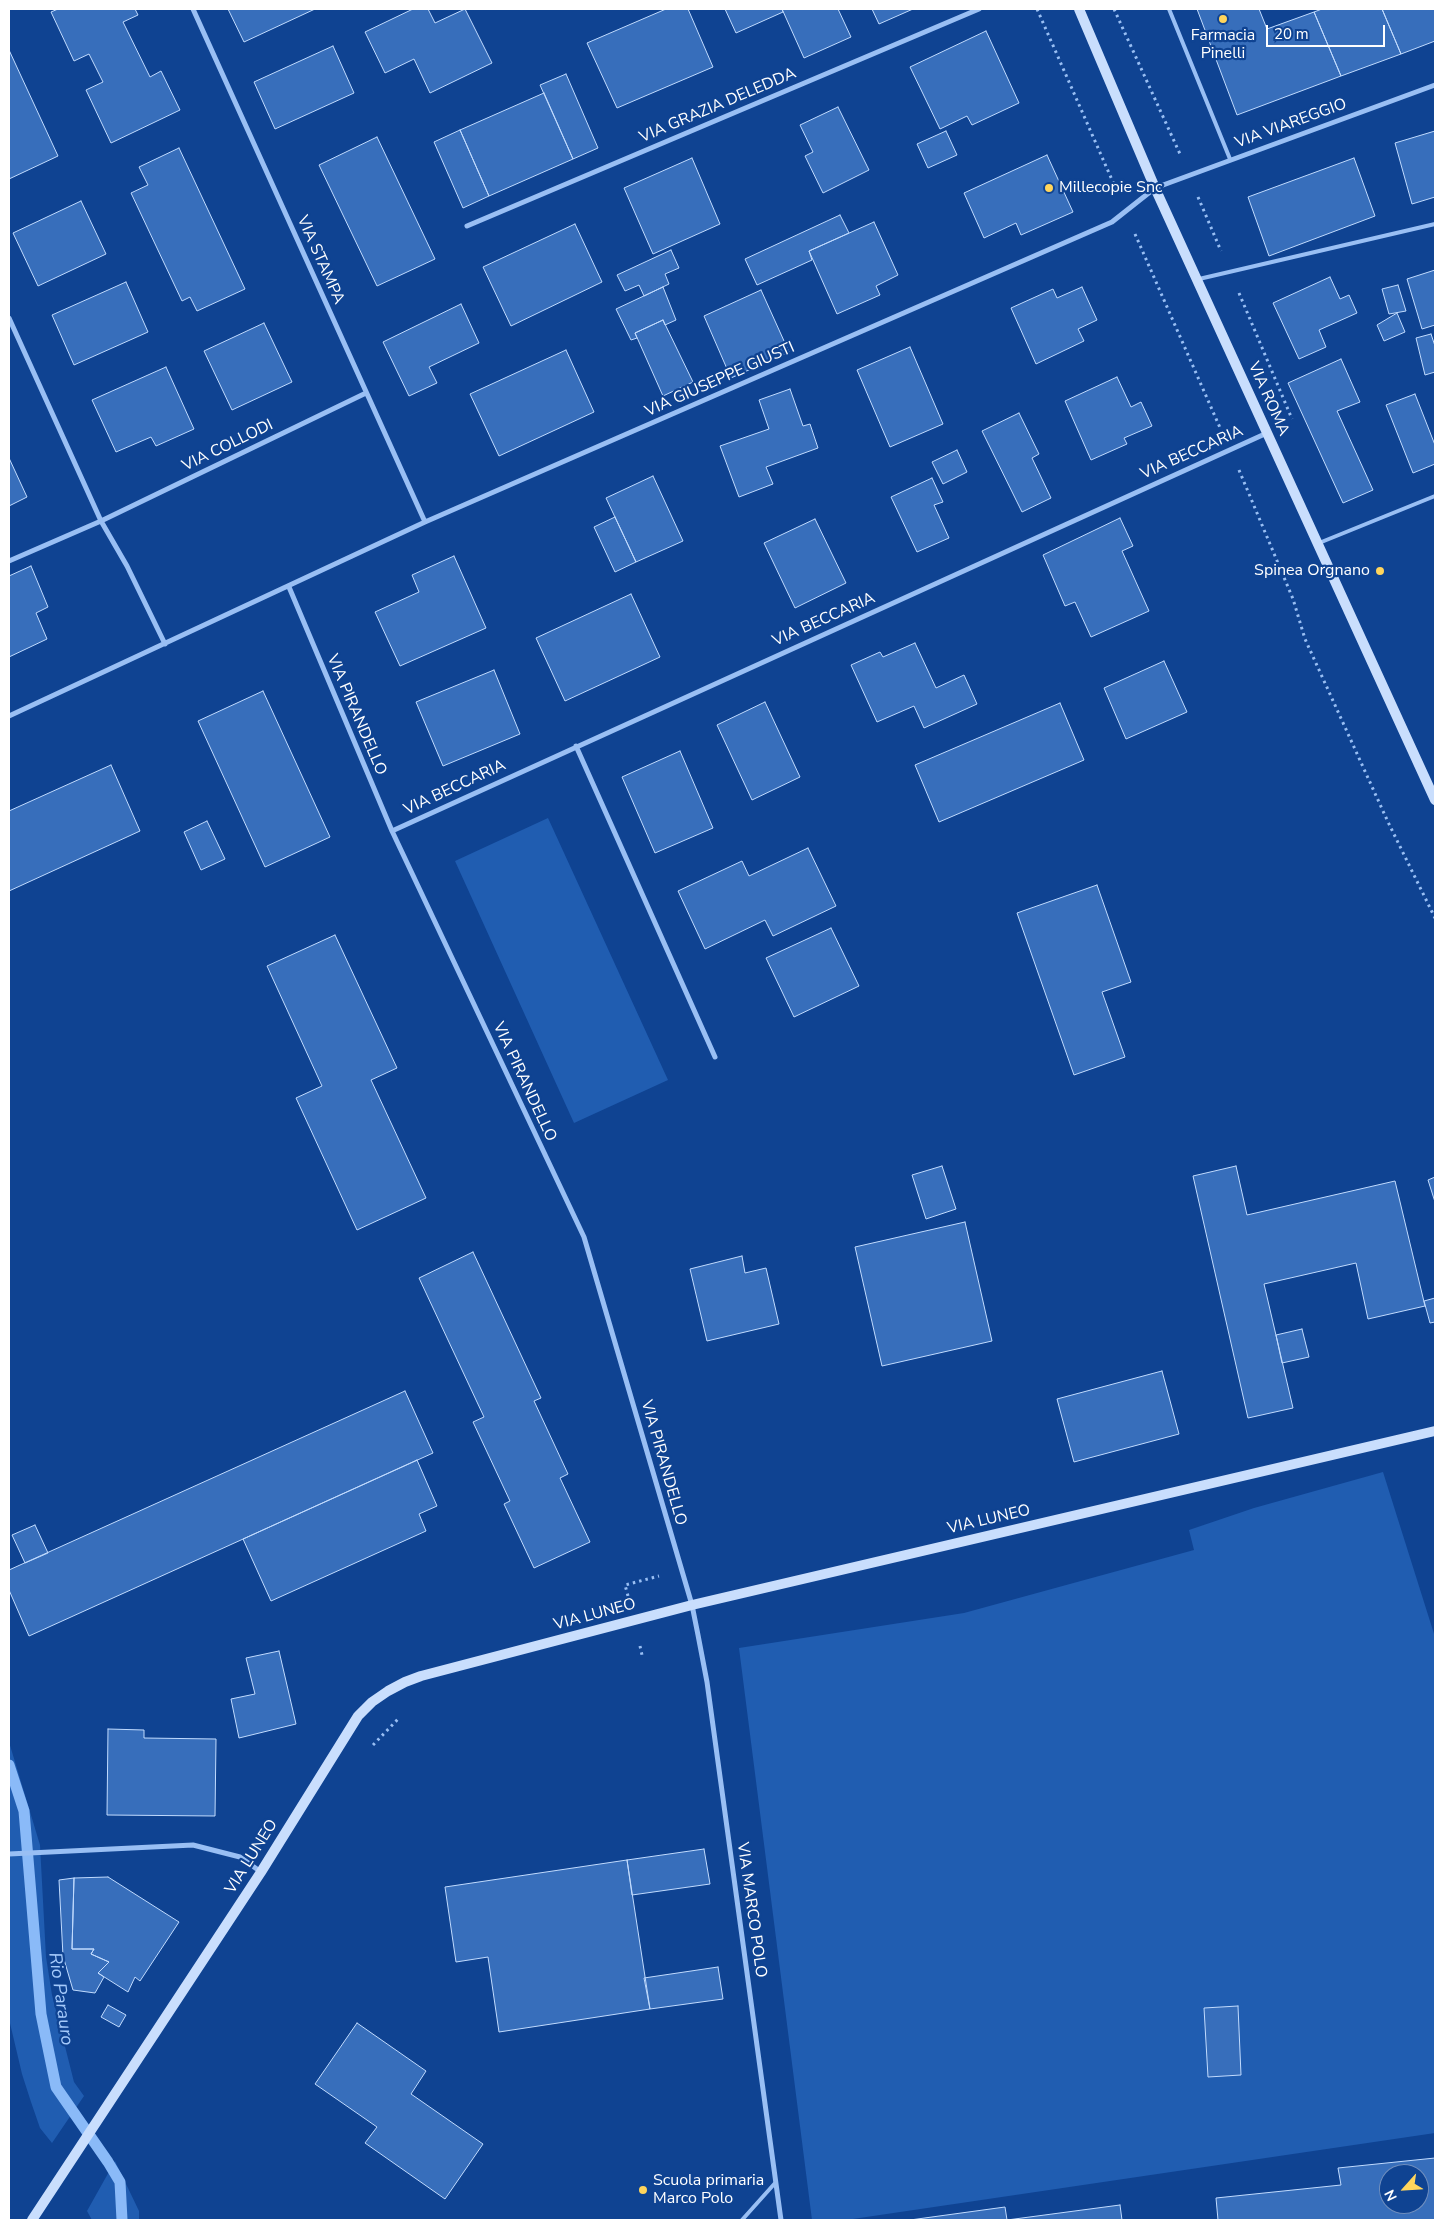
<!DOCTYPE html>
<html>
<head>
<meta charset="utf-8">
<style>
	body { margin:0 }
	#map { position:relative; width:1444px; height:2229px; overflow:hidden; background:#0f4392; font-family:"Nunito Sans",sans-serif }
	canvas { display:block }
	.frame { position:absolute; inset:0; border:10px solid #fff; pointer-events:none }
	.north { position:absolute; left:1379px; top:2164px; width:50px; height:50px; box-sizing:border-box; background:#0f4392; border:1px solid #6f8ebe; border-radius:50%; rotate:244deg; font-size:14px; font-weight:700; line-height:20px; text-align:center; color:#fff }
	.north::after { content:''; display:block; margin:auto; width:18px; height:22px; background:#ffd55c; clip-path:polygon(50% 0,100% 100%,50% 72%,0 100%) }
	.scale { position:absolute; left:1266px; top:25px; width:119px; height:22px; box-sizing:border-box; border:2px solid #fff; border-top:0; padding-left:6px; font-size:15px; line-height:18px; white-space:nowrap; color:#fff; -webkit-text-stroke:4px #0f4392; paint-order:stroke }
</style>
</head>
<body>
<div id="map">
<canvas width="1444" height="2229"></canvas>
<div class="frame"></div>
<div class="north">N</div>
<div class="scale">20 m</div>
</div>
<script>
const ctx = document.querySelector('canvas').getContext('2d');
ctx.lineJoin = 'round';
function paint(path, color) {
  ctx.fillStyle = color;
  ctx.fill(path, 'evenodd');
}
function poly(rows) {
  const path = new Path2D();
  for (const r of rows) {
    path.moveTo(r[0], r[1]);
    for (let i = 2; i < r.length; i += 2) path.lineTo(r[i], r[i + 1]);
  }
  return path;
}
function trace(path, color, width, dash) {
  ctx.strokeStyle = color;
  ctx.lineWidth = width;
  ctx.lineCap = dash ? 'butt' : 'round';
  ctx.setLineDash(dash || []);
  ctx.stroke(path);
}
function label(font, color, halo, rows, align = 'center') {
  ctx.font = font + ' "Nunito Sans",sans-serif';
  ctx.lineWidth = 4.5;
  ctx.setLineDash([]);
  ctx.textBaseline = 'middle';
  ctx.strokeStyle = halo;
  ctx.fillStyle = color;
  for (const [text, x, y, turn = 0] of rows) {
    ctx.save();
    ctx.translate(x, y);
    ctx.rotate((+turn || 0) * Math.PI / 180);
    ctx.textAlign = isNaN(turn) ? turn : align;
    if (halo) ctx.strokeText(text, 0, 0);
    ctx.fillText(text, 0, 0);
    ctx.restore();
  }
}
const green = poly([
	[548,818,668,1080,574,1123,455,861],
	[1383,1472,1435,1637,1435,2133,846,2220,812,2220,739,1648,964,1613,1194,1550,1189,1530,1254,1508],
	[9,1742,40,1845,46,1957,52,1995,74,2082,84,2096,52,2143,40,2128,31,2102,22,2074,9,2019],
	[115,2161,139,2211,139,2220,92,2220,87,2211]
]);
const stream = poly([
	[9,1765,24,1811,41,2014,56,2087,108,2162,120,2182,122,2220]
]);
const building = poly([
	[58,9,135,9,138,15,123,22,150,77,161,71,180,110,111,143,86,90,103,82,89,54,74,61,51,12,58,9],
	[228,9,315,9,244,42,228,9],
	[413,9,428,9,435,23,465,9,492,63,430,93,414,59,385,73,365,32,413,9],
	[666,9,688,9,713,67,617,108,587,43,666,9],
	[725,9,782,9,783,12,736,33,725,9],
	[782,9,838,9,851,37,804,58,782,9],
	[872,9,913,9,879,24,872,9],
	[1197,9,1259,9,1267,29,1314,12,1341,76,1237,115,1197,9],
	[1322,9,1382,9,1401,54,1341,76,1314,12,1322,9],
	[1382,9,1435,9,1435,41,1401,54,1382,9],
	[986,31,1019,103,972,125,967,116,940,129,910,67,986,31],
	[333,46,354,93,275,129,254,82,333,46],
	[9,50,58,156,9,179,9,50],
	[566,74,598,148,573,159,540,85,566,74],
	[544,93,573,159,489,196,460,130,544,93],
	[838,107,869,170,823,193,805,156,813,152,800,125,838,107],
	[460,130,489,196,463,208,434,142,460,130],
	[946,131,957,155,928,168,917,144,946,131],
	[1435,131,1435,197,1412,204,1395,143,1435,131],
	[377,137,435,259,377,286,319,165,377,137],
	[179,148,245,289,197,311,190,297,182,301,131,193,148,185,139,167,179,148],
	[1047,155,1073,212,1021,235,1016,223,984,238,964,193,1047,155],
	[692,158,720,224,653,254,624,188,692,158],
	[1354,158,1375,216,1269,256,1248,197,1354,158],
	[81,201,106,254,38,286,13,233,81,201],
	[840,215,849,233,809,251,812,260,757,285,745,259,840,215],
	[874,222,898,275,876,286,880,295,837,314,809,251,874,222],
	[575,224,602,282,511,326,483,267,575,224],
	[671,250,679,268,665,274,669,284,644,296,639,285,625,291,617,275,671,250],
	[1435,270,1435,325,1422,329,1407,279,1435,270],
	[1330,277,1340,299,1349,295,1357,313,1319,330,1326,347,1299,359,1273,303,1330,277],
	[126,282,148,332,74,365,52,315,126,282],
	[1398,285,1406,311,1389,314,1382,289,1398,285],
	[663,287,676,320,665,325,663,320,635,333,637,338,631,340,616,309,663,287],
	[1082,287,1097,320,1078,329,1084,341,1036,364,1011,308,1053,289,1057,298,1082,287],
	[761,290,789,352,731,378,704,316,761,290],
	[461,304,479,343,429,367,437,383,409,396,383,342,461,304],
	[1397,313,1405,332,1384,341,1377,325,1397,313],
	[663,320,693,382,663,396,635,333,663,320],
	[264,323,292,382,232,410,204,351,264,323],
	[1431,334,1435,346,1435,372,1425,375,1416,338,1431,334],
	[910,347,943,424,890,447,857,370,910,347],
	[566,350,594,412,499,456,470,394,566,350],
	[1341,359,1360,402,1337,411,1373,490,1343,503,1288,383,1341,359],
	[166,367,194,429,156,446,151,437,116,452,92,400,166,367],
	[1117,377,1131,407,1141,402,1152,426,1124,438,1127,444,1091,460,1065,401,1117,377],
	[790,389,803,426,810,424,818,448,766,467,773,484,739,497,720,446,769,429,759,400,790,389],
	[1415,394,1435,445,1435,464,1413,473,1386,405,1415,394],
	[1019,413,1039,454,1032,458,1051,498,1022,512,982,431,1019,413],
	[957,450,967,472,943,484,932,462,957,450],
	[9,458,27,497,9,506,9,458],
	[653,476,683,541,636,562,606,498,653,476],
	[932,478,943,502,934,505,949,538,917,552,891,497,932,478],
	[615,517,636,562,615,572,594,527,615,517],
	[1120,518,1133,546,1122,551,1149,611,1091,637,1075,602,1065,606,1043,555,1120,518],
	[815,519,846,583,795,608,764,543,815,519],
	[454,556,486,628,400,666,375,612,419,592,412,575,454,556],
	[31,566,48,607,36,613,47,639,9,657,9,576,31,566],
	[631,594,660,657,565,701,536,638,631,594],
	[915,643,936,688,964,675,977,704,924,728,914,706,877,722,851,665,880,652,883,657,915,643],
	[1164,661,1187,712,1126,739,1104,688,1164,661],
	[494,670,520,734,443,766,416,702,494,670],
	[263,691,330,837,265,867,198,721,263,691],
	[765,702,800,777,752,800,717,725,765,702],
	[1060,703,1084,760,939,822,915,765,1060,703],
	[680,751,713,828,655,853,622,777,680,751],
	[111,765,140,831,9,891,9,811,111,765],
	[207,821,225,859,201,870,184,832,207,821],
	[808,848,836,906,773,936,765,920,705,949,678,891,742,861,749,876,808,848],
	[1097,885,1131,982,1102,992,1125,1057,1074,1075,1017,913,1097,885],
	[831,928,859,986,794,1017,766,958,831,928],
	[335,935,397,1068,371,1080,426,1198,357,1230,296,1098,322,1086,267,966,335,935],
	[942,1166,956,1209,926,1219,912,1175,942,1166],
	[1236,1166,1247,1215,1395,1181,1425,1306,1368,1319,1356,1263,1264,1284,1293,1408,1248,1418,1193,1176,1236,1166],
	[1435,1177,1435,1202,1428,1180,1435,1177],
	[965,1222,992,1341,882,1366,855,1247,965,1222],
	[473,1252,541,1398,534,1401,568,1474,560,1478,590,1542,534,1568,504,1504,510,1501,473,1422,484,1417,419,1278,473,1252],
	[742,1256,745,1273,766,1268,779,1324,707,1341,690,1269,742,1256],
	[1435,1298,1435,1322,1430,1323,1424,1301,1435,1298],
	[1302,1329,1309,1357,1282,1363,1276,1335,1302,1329],
	[1162,1371,1179,1434,1074,1462,1057,1399,1162,1371],
	[405,1391,433,1453,29,1636,9,1590,9,1570,405,1391],
	[417,1460,437,1506,419,1514,426,1531,271,1601,243,1539,417,1460],
	[35,1525,48,1553,25,1563,12,1535,35,1525],
	[279,1651,296,1724,239,1738,231,1699,255,1694,246,1658,279,1651],
	[108,1729,144,1730,144,1738,216,1739,215,1816,107,1815,108,1729],
	[704,1849,710,1884,632,1895,627,1860,704,1849],
	[627,1860,650,2009,499,2032,488,1957,456,1962,445,1887,627,1860],
	[108,1877,179,1922,140,1981,135,1977,128,1992,98,1973,109,1962,91,1954,94,1949,72,1949,74,1878,108,1877],
	[74,1878,72,1949,94,1949,91,1954,109,1962,98,1973,104,1977,95,1993,73,1990,63,1956,59,1880,74,1878],
	[718,1967,723,1999,650,2009,644,1978,718,1967],
	[108,2005,126,2015,119,2027,101,2017,108,2005],
	[1238,2006,1241,2075,1208,2077,1204,2008,1238,2006],
	[357,2023,426,2071,411,2094,483,2144,445,2199,365,2143,377,2127,315,2084,357,2023],
	[1435,2158,1435,2220,1218,2220,1216,2198,1341,2185,1338,2168,1435,2158],
	[1389,2174,1419,2174,1419,2204,1389,2204,1389,2174],
	[1120,2205,1122,2220,910,2220,1005,2207,1007,2220,1120,2205]
]);
const path = poly([
	[1037,9,1116,189],
	[1114,9,1180,154],
	[1198,197,1221,251],
	[1135,234,1221,430],
	[1239,293,1292,419],
	[1239,470,1293,599,1305,639,1388,822,1435,918],
	[628,1596,625,1585,659,1576],
	[640,1646,642,1655],
	[373,1745,400,1717]
]);
const lane = poly([
	[1169,9,1230,159],
	[1199,279,1435,224],
	[1319,543,1435,496],
	[742,2220,776,2182]
]);
const street = poly([
	[193,9,425,522],
	[467,226,979,9],
	[9,318,101,521,366,393],
	[9,561,101,521,127,566,165,644],
	[289,587,392,831,584,1237,692,1605,698,1635,707,1682,781,2220],
	[9,716,425,522,1112,222,1155,188,1435,85],
	[576,746,715,1057],
	[392,831,1267,433],
	[9,1854,193,1845,240,1857,261,1872]
]);
const secondary = poly([
	[1079,9,1155,188,1435,800],
	[32,2220,261,1872,358,1716,372,1702,388,1691,405,1682,421,1676,692,1605,1435,1431]
]);
const markers = [
	[1223,19,5,"#ffd55c"],
	[1049,188,5,"#ffd55c"],
	[1380,571,5,"#ffd55c"],
	[643,2190,5,"#ffd55c"]
];
const poiNames = [
	["Farmacia",1223,36,"center"],
	["Pinelli",1223,54,"center"],
	["Millecopie Snc",1059,188],
	["Spinea Orgnano",1370,571,"right"],
	["Scuola primaria",653,2181],
	["Marco Polo",653,2199]
];
const streetNames = [
	["VIA GRAZIA DELEDDA",718,106,-23],
	["VIA VIAREGGIO",1291,124,-20],
	["VIA STAMPA",320,260,66],
	["VIA GIUSEPPE GIUSTI",720,380,-24],
	["VIA ROMA",1268,399,66],
	["VIA COLLODI",228,446,-26],
	["VIA BECCARIA",1192,453,-24],
	["VIA BECCARIA",824,620,-24],
	["VIA PIRANDELLO",356,715,67],
	["VIA BECCARIA",455,788,-25],
	["VIA PIRANDELLO",524,1082,65],
	["VIA PIRANDELLO",663,1463,74],
	["VIA LUNEO",989,1520,-13],
	["VIA LUNEO",595,1615,-15],
	["VIA LUNEO",252,1857,-58],
	["VIA MARCO POLO",751,1910,82]
];
const waterNames = [
	["Rio Parauro",60,1999,82]
];
paint(green, '#205db1');
trace(stream, '#8abaf8', 11);
paint(building, '#376ebb');
trace(building, '#c1dbfe', 1);
trace(path, '#99bff4', 3, [2.5, 4]);
trace(lane, '#99bff4', 4);
trace(street, '#99bff4', 5);
trace(secondary, '#c9defd', 10);
for (const [x, y, r, color] of markers) {
  const dot = new Path2D();
  dot.arc(x, y, r, 0, 2 * Math.PI);
  ctx.fillStyle = color;
  ctx.fill(dot);
  trace(dot, '#0f4392', 2);
}
label('16px', '#fff', '#0f4392', poiNames, 'left');
label('16px', '#fff', '#0f4392', streetNames);
label('italic 18px', '#a5cafb', '#0f4392', waterNames);
</script>
</body>
</html>
